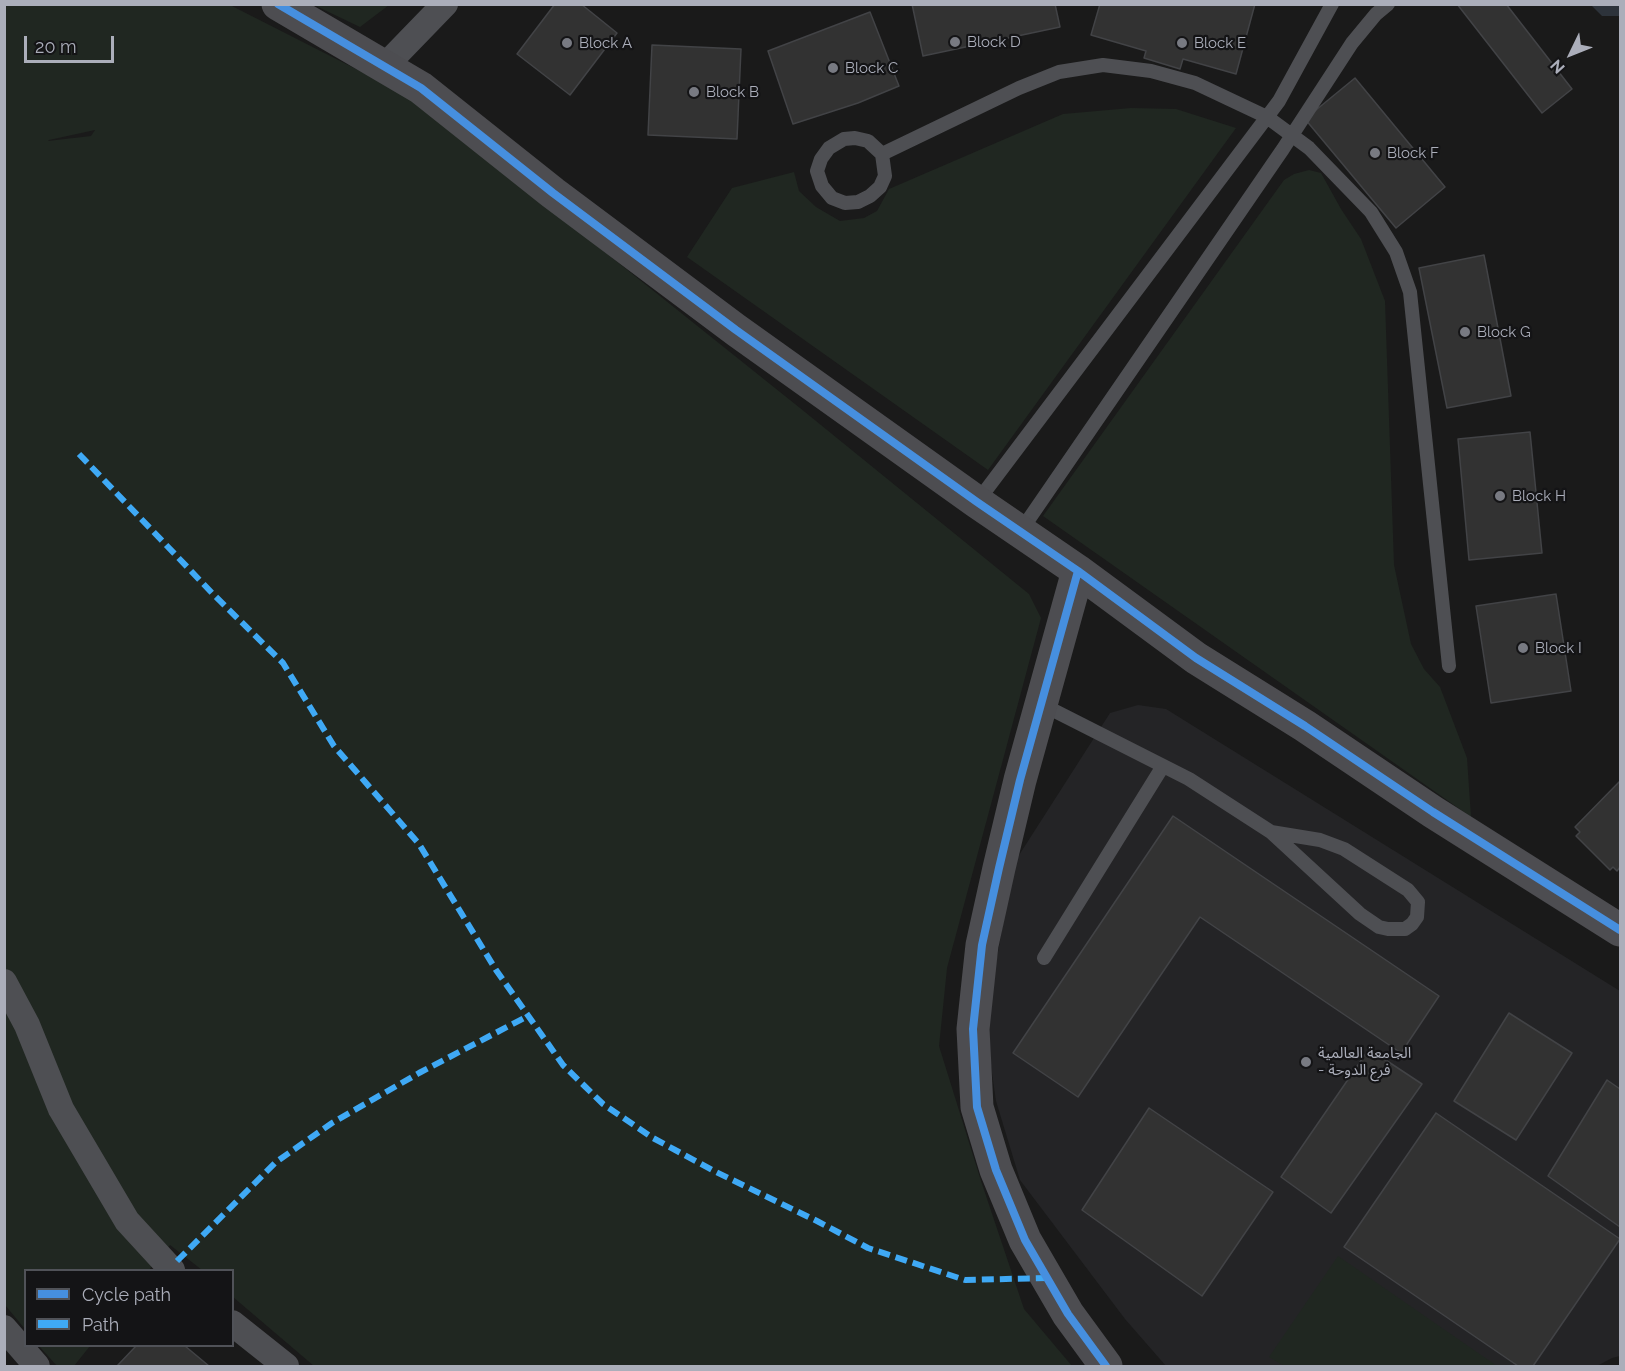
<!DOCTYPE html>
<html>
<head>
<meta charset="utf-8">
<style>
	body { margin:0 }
	#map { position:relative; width:1625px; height:1371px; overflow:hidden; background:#1a1a1a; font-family:Raleway,sans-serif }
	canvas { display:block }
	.frame { position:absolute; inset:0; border:6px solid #abaeba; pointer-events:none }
	.legend { position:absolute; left:24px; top:1269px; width:210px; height:78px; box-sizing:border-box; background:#141416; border:2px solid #505258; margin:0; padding:8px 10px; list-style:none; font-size:18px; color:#abaeba }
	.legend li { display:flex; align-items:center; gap:12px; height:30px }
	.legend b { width:30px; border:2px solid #505258 }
	.north { position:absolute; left:1541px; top:24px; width:60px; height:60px; -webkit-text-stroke:4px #141416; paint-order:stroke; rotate:227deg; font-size:16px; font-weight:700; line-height:24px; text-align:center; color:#abaeba }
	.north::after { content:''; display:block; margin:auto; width:21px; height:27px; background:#abaeba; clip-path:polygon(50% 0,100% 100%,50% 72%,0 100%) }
	.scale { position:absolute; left:24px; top:36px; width:90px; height:27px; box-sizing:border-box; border:3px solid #abaeba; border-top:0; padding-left:8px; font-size:18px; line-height:21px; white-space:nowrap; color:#abaeba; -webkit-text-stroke:4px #141416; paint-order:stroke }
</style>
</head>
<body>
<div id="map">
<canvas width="1625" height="1371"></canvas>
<div class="frame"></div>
<ul class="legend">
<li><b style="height:8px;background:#468fdf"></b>Cycle path</li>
<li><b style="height:8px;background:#3fa9f5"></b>Path</li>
</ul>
<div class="north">N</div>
<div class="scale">20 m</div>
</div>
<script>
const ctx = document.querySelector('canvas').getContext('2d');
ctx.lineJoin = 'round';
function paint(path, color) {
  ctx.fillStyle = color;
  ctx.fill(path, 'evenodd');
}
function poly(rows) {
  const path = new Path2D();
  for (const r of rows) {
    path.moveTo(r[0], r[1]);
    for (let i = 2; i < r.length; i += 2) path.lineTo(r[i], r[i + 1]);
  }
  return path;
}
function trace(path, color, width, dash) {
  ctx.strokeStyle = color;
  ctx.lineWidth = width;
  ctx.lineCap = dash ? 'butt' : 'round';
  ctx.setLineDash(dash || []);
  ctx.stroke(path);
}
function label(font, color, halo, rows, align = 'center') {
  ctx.font = font + ' Raleway,"Noto Sans Arabic",sans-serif';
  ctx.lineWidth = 4.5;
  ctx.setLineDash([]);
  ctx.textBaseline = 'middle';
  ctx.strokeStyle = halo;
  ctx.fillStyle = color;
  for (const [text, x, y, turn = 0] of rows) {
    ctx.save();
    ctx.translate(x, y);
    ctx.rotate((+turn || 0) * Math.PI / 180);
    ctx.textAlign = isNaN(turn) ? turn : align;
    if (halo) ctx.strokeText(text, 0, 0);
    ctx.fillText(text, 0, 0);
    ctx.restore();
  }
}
const built = poly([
	[1138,705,1166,709,1620,991,1620,1356,1612,1358,1597,1366,1166,1366,1125,1319,1020,1180,996,1101,985,1024,1014,863,1110,713]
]);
const green = poly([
	[4,5,230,5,411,97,800,408,1029,594,1041,618,947,968,939,1046,981,1181,1024,1309,1072,1366,314,1366,233,1297,232,1270,202,1270,170,1245,149,1270,26,1270,25,1329,5,1305],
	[95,130,91,136,48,141,49,140],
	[314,5,389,5,360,27],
	[1131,108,1176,109,1236,128,988,470,687,257,732,188,794,172,799,191,816,207,840,221,864,218,877,211,889,189,1063,114],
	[1309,170,1321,173,1341,209,1361,239,1385,301,1394,565,1411,644,1424,669,1440,687,1467,758,1471,817,1043,516,1284,180,1294,174],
	[1338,1256,1497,1366,1284,1366,1269,1357],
	[39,1346,90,1346,74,1366,57,1366]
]);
const water = poly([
	[1591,5,1620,5,1620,16,1602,16]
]);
const building = poly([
	[555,4,581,4,617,33,570,95,517,54,555,4],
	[912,4,1055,4,1060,27,923,56,912,4],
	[1100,4,1255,4,1236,74,1183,59,1180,69,1144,58,1146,51,1091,35,1100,4],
	[1457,4,1506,4,1572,89,1542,113,1457,4],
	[870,12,899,86,858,103,793,124,768,51,870,12],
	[652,45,741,49,737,139,648,135,652,45],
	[1355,78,1445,187,1396,228,1305,119,1355,78],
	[1484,255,1511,396,1447,408,1419,268,1484,255],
	[1530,432,1542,553,1469,560,1458,439,1530,432],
	[1556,594,1571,691,1491,703,1476,606,1556,594],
	[1620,781,1620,867,1617,871,1613,867,1610,870,1576,836,1580,832,1575,827,1620,781],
	[1173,816,1439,996,1401,1053,1200,917,1078,1097,1013,1053,1173,816],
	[1509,1013,1572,1053,1516,1140,1454,1101,1509,1013],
	[1369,1049,1422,1084,1331,1213,1281,1177,1369,1049],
	[1607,1080,1620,1089,1620,1227,1548,1176,1607,1080],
	[1149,1108,1273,1192,1202,1296,1082,1210,1149,1108],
	[1436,1113,1620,1239,1533,1366,1518,1366,1344,1247,1436,1113],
	[136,1346,185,1346,209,1366,117,1366,136,1346]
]);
const lane = poly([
	[855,138,868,141,882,154,885,176,880,187,870,196,858,202,845,203,832,198,822,186,817,171,821,159,829,148,844,139,855,138],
	[882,154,1019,88,1059,72,1103,65,1151,71,1195,83,1267,117,1309,148,1371,212,1396,252,1410,292,1449,666],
	[977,502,1279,101,1332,4],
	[1020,532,1283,149,1352,43,1376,14,1388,4],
	[1041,704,1189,779,1271,832,1360,914,1379,927,1388,929,1405,929,1412,924,1417,917,1418,902,1408,890,1344,849,1320,840,1271,832],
	[1044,958,1163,766]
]);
const street = poly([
	[384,67,445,4],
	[4,982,27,1025,61,1109,127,1221,172,1270],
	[232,1323,286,1366],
	[4,1328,37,1366]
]);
const secondary = poly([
	[278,4,421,88,553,193,736,330,977,502,1078,571,1020,780,999,868,982,945,973,1029,977,1107,996,1170,1025,1240,1068,1314,1106,1366],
	[1078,571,1196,658,1305,726,1433,812,1620,930]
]);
const quiet = poly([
	[79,454,213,594,283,663,334,746,419,844,496,970,563,1065,603,1104,653,1138,716,1172,817,1221,868,1248,965,1280,1048,1278],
	[177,1261,276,1162,332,1123,419,1073,528,1016]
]);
const cycleway = poly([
	[278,4,421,88,553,193,736,330,977,502,1078,571,1020,780,999,868,982,945,973,1029,977,1107,996,1170,1025,1240,1068,1314,1106,1366],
	[1078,571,1196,658,1305,726,1433,812,1620,930]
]);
const markers = [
	[955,42,6,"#787a82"],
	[567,43,6,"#787a82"],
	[1182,43,6,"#787a82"],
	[833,68,6,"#787a82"],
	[694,92,6,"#787a82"],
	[1375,153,6,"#787a82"],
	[1465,332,6,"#787a82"],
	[1500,496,6,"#787a82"],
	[1523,648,6,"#787a82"],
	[1306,1062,6,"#787a82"]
];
const poiNames = [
	["Block D",967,42],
	["Block A",579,43],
	["Block E",1194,43],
	["Block C",845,68],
	["Block B",706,92],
	["Block F",1387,153],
	["Block G",1477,332],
	["Block H",1512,496],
	["Block I",1535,648],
	["الجامعة العالمية",1318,1053],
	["- فرع الدوحة",1318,1070]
];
paint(built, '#242426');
paint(green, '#202721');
paint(water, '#2d333b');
paint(building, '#323232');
trace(building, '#424346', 1.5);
trace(lane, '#4e4f53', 14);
trace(street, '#4e4f53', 26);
trace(secondary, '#4d4d51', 33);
trace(quiet, '#3fa9f5', 6, [12, 6]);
trace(cycleway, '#468fdf', 8);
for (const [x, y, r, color] of markers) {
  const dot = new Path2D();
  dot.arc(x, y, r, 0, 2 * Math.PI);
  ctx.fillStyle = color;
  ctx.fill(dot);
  trace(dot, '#141416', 2);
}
label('15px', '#abaeba', '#141416', poiNames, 'left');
</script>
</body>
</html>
